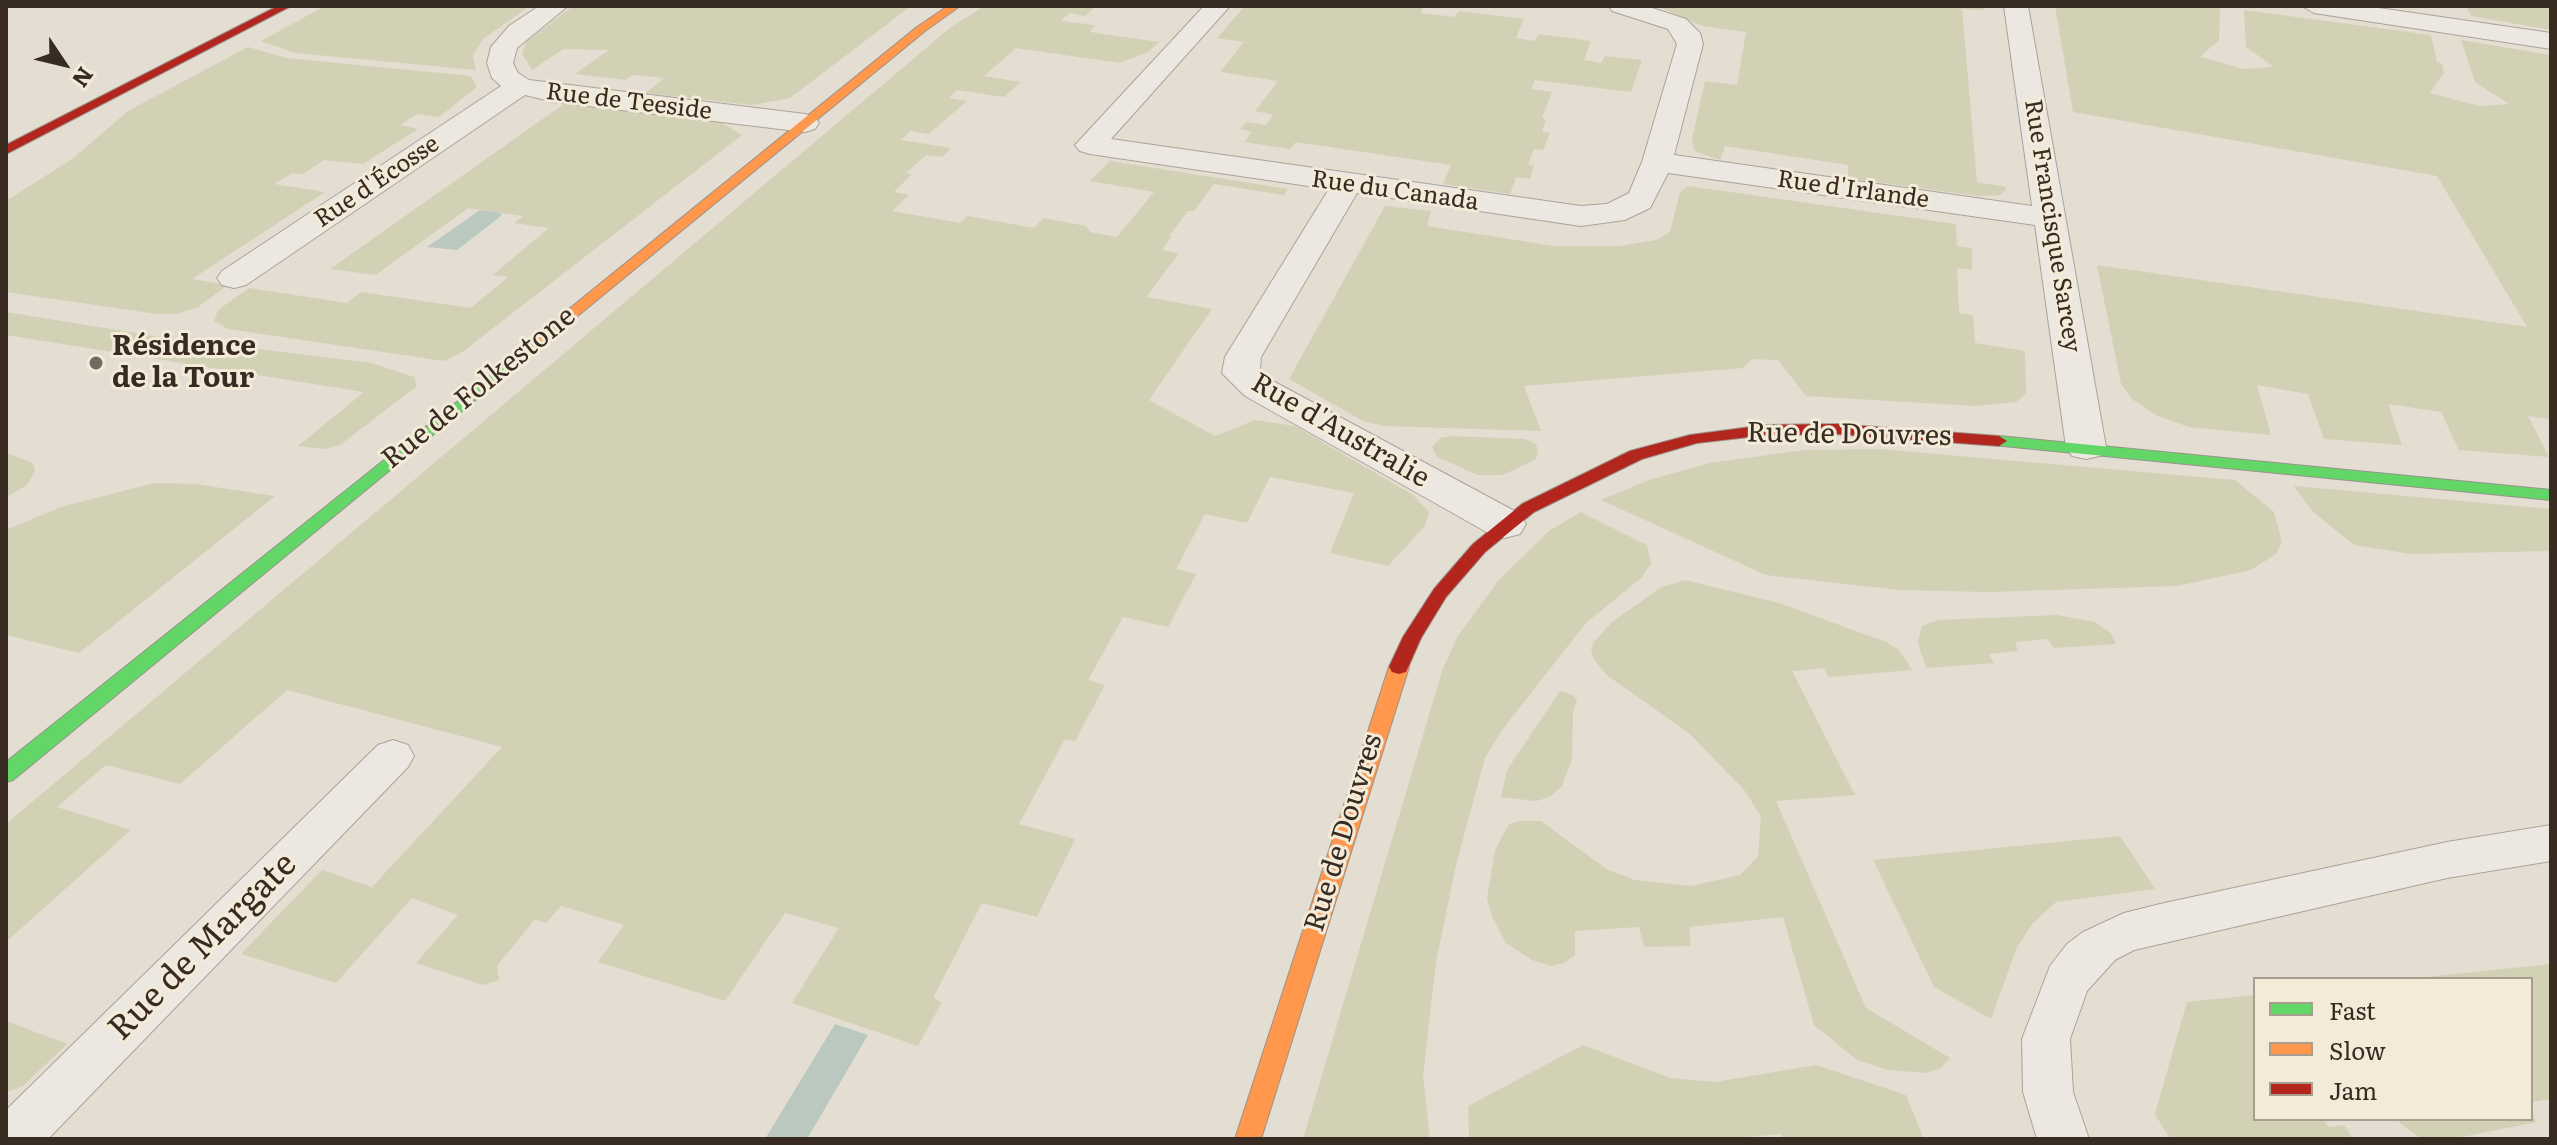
<!DOCTYPE html>
<html>
<head>
<meta charset="utf-8">
<style>
	body { margin:0 }
	#map { position:relative; width:2557px; height:1145px; overflow:hidden; background:#e3ddd2; font-family:Literata,serif }
	canvas { display:block }
	.frame { position:absolute; inset:0; border:8px solid #382b22; pointer-events:none }
	.legend { position:absolute; left:2253px; top:977px; width:280px; height:144px; box-sizing:border-box; background:#f3ead8; border:2px solid #a89e8f; margin:0; padding:10px 14px; list-style:none; font-size:24px; color:#382b22 }
	.legend li { display:flex; align-items:center; gap:16px; height:40px }
	.legend b { width:40px; border:2px solid #a89e8f }
	.north { position:absolute; left:24px; top:24px; width:80px; height:80px; -webkit-text-stroke:6px #f3ead8; paint-order:stroke; rotate:125deg; font-size:22px; font-weight:700; line-height:32px; text-align:center; color:#382b22 }
	.north::after { content:''; display:block; margin:auto; width:28px; height:36px; background:#382b22; clip-path:polygon(50% 0,100% 100%,50% 72%,0 100%) }
</style>
</head>
<body>
<div id="map">
<canvas width="2557" height="1145"></canvas>
<div class="frame"></div>
<ul class="legend">
<li><b style="height:10px;background:#63d668"></b>Fast</li>
<li><b style="height:10px;background:#ff974d"></b>Slow</li>
<li><b style="height:10px;background:#b3261e"></b>Jam</li>
</ul>
<div class="north">N</div>
</div>
<script>
const ctx = document.querySelector('canvas').getContext('2d');
ctx.lineJoin = 'round';
function paint(path, color) {
  ctx.fillStyle = color;
  ctx.fill(path, 'evenodd');
}
function poly(rows) {
  const path = new Path2D();
  for (const r of rows) {
    path.moveTo(r[0], r[1]);
    for (let i = 2; i < r.length; i += 2) path.lineTo(r[i], r[i + 1]);
  }
  return path;
}
function trace(path, color, width, dash) {
  ctx.strokeStyle = color;
  ctx.lineWidth = width;
  ctx.lineCap = dash ? 'butt' : 'round';
  ctx.setLineDash(dash || []);
  ctx.stroke(path);
}
function label(font, color, halo, rows, align = 'center') {
  ctx.font = font + ' Literata,serif';
  ctx.lineWidth = 6;
  ctx.setLineDash([]);
  ctx.textBaseline = 'middle';
  ctx.strokeStyle = halo;
  ctx.fillStyle = color;
  for (const [text, x, y, turn = 0] of rows) {
    ctx.save();
    ctx.translate(x, y);
    ctx.rotate((+turn || 0) * Math.PI / 180);
    ctx.textAlign = isNaN(turn) ? turn : align;
    if (halo) ctx.strokeText(text, 0, 0);
    ctx.fillText(text, 0, 0);
    ctx.restore();
  }
}
const green = poly([
	[325,6,530,6,483,39,473,56,476,70,295,53,261,41],
	[573,6,911,6,790,98,752,105,646,93,664,78,634,75,625,80,575,74,609,50,563,49,532,70,522,54,526,42],
	[984,6,1096,6,1085,16,1069,13,1061,21,1095,25,1090,32,1159,42,1148,52,1120,63,1016,48,984,76,1021,82,1004,97,957,90,949,98,967,101,929,134,910,131,901,140,951,148,942,157,926,155,906,173,912,174,894,192,909,195,892,211,960,223,968,216,1034,228,1043,218,1086,226,1090,232,1117,237,1154,192,1090,181,1110,161,1288,189,1284,195,1214,184,1194,211,1188,211,1169,236,1171,237,1162,250,1179,253,1146,297,1212,309,1149,400,1215,436,1255,420,1295,426,1413,495,1429,512,1425,526,1388,566,1330,553,1354,493,1270,477,1247,523,1205,514,1176,569,1196,574,1168,627,1123,617,1088,680,1105,685,1075,741,1065,739,1019,824,1075,839,1037,917,982,903,933,998,942,1002,918,1046,792,1003,839,928,785,913,725,1001,598,962,624,925,561,906,546,923,535,919,497,966,499,980,483,985,416,963,458,915,412,898,336,983,241,954,322,870,372,887,502,747,287,690,180,784,106,765,57,807,131,830,6,942,6,824,950,28],
	[1245,6,1413,6,1423,7,1421,13,1455,17,1459,11,1524,19,1516,38,1535,41,1538,34,1591,41,1584,60,1601,63,1605,56,1642,60,1631,92,1535,80,1531,89,1552,92,1542,118,1546,120,1542,132,1550,133,1543,150,1534,149,1528,164,1534,166,1530,179,1516,177,1510,194,1443,184,1451,165,1296,142,1290,149,1244,142,1252,132,1240,129,1246,122,1266,125,1273,115,1255,111,1278,81,1220,72,1244,42,1217,38],
	[1657,6,1984,6,1984,10,1962,9,1977,182,2006,187,2006,190,2000,195,1978,196,1848,178,1848,165,1725,146,1720,160,1699,153,1694,149,1692,139,1705,81,1737,85,1746,32,1702,26],
	[2055,6,2220,8,2219,40,2200,57,2244,69,2274,67,2246,47,2244,10,2431,35,2437,62,2442,64,2444,73,2430,93,2479,106,2509,104,2475,82,2461,40,2551,55,2551,419,2528,416,2549,457,2459,450,2441,412,2388,404,2402,445,2324,439,2308,394,2257,385,2271,435,2189,427,2158,416,2133,400,2121,384,2097,265,2527,327,2437,176,2073,112],
	[2466,6,2551,6,2551,30,2471,16],
	[248,47,286,58,471,76,477,87,439,117,417,114,400,125,418,129,363,164,324,160,303,174,293,173,274,184,325,192,192,279,228,285,198,307,177,314,157,314,6,292,6,201,72,159,128,111],
	[564,104,722,123,742,135,461,353,444,361,228,329,214,321,218,310,249,288,347,303,361,292,471,308,508,277,493,275,549,228,514,223,523,216,468,208,376,275,330,269],
	[1688,186,1956,224,1957,246,1972,248,1972,270,1957,268,1959,313,1973,315,1975,343,2025,351,2026,394,2016,402,1975,406,1806,396,1778,360,1752,359,1743,368,1524,386,1541,431,1384,426,1363,421,1289,379,1385,206,1431,211,1427,226,1554,246,1619,246,1656,240,1670,232,1680,192],
	[6,312,160,337,372,363,414,377,417,386,340,445,324,449,298,446,364,392,6,335],
	[1451,436,1525,439,1536,444,1538,452,1536,459,1503,475,1478,475,1437,457,1432,447,1440,438],
	[1879,449,2235,480,2274,512,2282,542,2276,554,2251,570,2177,586,1988,592,1899,590,1766,575,1601,500,1649,480,1709,463,1805,450],
	[6,453,33,463,35,471,27,485,6,497],
	[154,483,195,484,275,496,79,653,6,635,6,530,61,507],
	[2294,486,2551,509,2551,551,2411,554,2354,545,2312,511],
	[1581,512,1647,545,1651,564,1642,577,1586,623,1502,730,1485,758,1456,865,1436,962,1423,1076,1430,1139,1303,1139,1443,668,1458,636,1498,581,1549,531],
	[1685,580,1779,603,1886,642,1899,650,1912,670,1829,677,1824,668,1792,671,1855,795,1776,801,1866,1008,1950,1058,1941,1068,1926,1073,1888,1070,1857,1060,1814,1025,1783,917,1689,927,1691,946,1644,947,1639,927,1575,931,1575,955,1564,963,1551,966,1532,960,1506,943,1492,916,1487,899,1495,850,1509,824,1519,821,1541,821,1608,870,1635,880,1691,886,1740,875,1758,856,1761,817,1746,792,1690,734,1608,676,1594,660,1591,650,1594,642,1612,622,1660,588],
	[2057,615,2095,622,2111,633,2116,644,2054,648,2047,639,2015,642,2018,651,1989,654,1994,663,1927,668,1920,651,1918,641,1922,626,1938,620],
	[1560,691,1573,695,1577,700,1573,712,1572,759,1562,786,1550,797,1536,801,1501,797,1507,770],
	[2120,836,2155,889,2056,902,2033,923,2017,947,1991,1019,1934,987,1873,860],
	[2551,964,2551,1099,2531,1102,2531,979,2407,979],
	[2255,995,2255,1119,2323,1119,2328,1127,2344,1125,2353,1139,2170,1139,2155,1114,2187,1002],
	[6,1021,67,1044,23,1086,7,1092],
	[1583,1045,1670,1078,1715,1082,1816,1065,1906,1095,1924,1139,1783,1139,1781,1134,1728,1139,1469,1139,1468,1106],
	[2531,1114,2537,1122,2452,1139,2422,1139,2395,1119,2531,1119]
]);
const water = poly([
	[480,210,501,213,501,216,457,250,427,247],
	[835,1024,868,1035,807,1139,765,1139]
]);
const lane = poly([
	[393,740,408,745,414,756,408,767,48,1139,6,1139,6,1110,378,745,393,740],
	[2551,825,2551,861,2447,878,2160,944,2134,950,2115,960,2087,991,2070,1039,2073,1092,2089,1139,2037,1139,2023,1092,2022,1039,2050,966,2067,944,2083,932,2124,913,2160,904,2447,842,2551,825]
]);
const street = poly([
	[539,6,568,6,517,48,513,63,518,73,529,80,805,114,815,117,819,123,815,129,805,132,554,102,525,95,246,285,234,288,222,285,217,278,222,271,501,86,492,78,487,63,491,47,509,26,539,6],
	[1204,6,1230,6,1111,139,1581,206,1607,204,1629,193,1642,162,1677,44,1668,29,1612,11,1609,6,1646,6,1686,19,1700,33,1703,44,1674,155,2032,206,2004,6,2028,6,2106,447,2100,456,2086,459,2072,456,2066,447,2035,225,1668,173,1650,208,1625,220,1581,226,1357,193,1261,357,1260,370,1271,380,1520,514,1526,524,1520,534,1505,538,1490,534,1245,396,1222,373,1225,357,1329,189,1090,154,1080,151,1075,145,1204,6],
	[2302,6,2365,6,2551,33,2551,49,2314,13,2302,6]
]);
const fast = poly([
	[542,334,549,338,547,341,13,780,6,782,6,762,542,334],
	[1999,436,2551,490,2551,500,1993,445,1991,441,1993,437,1999,436]
]);
const slow = poly([
	[948,6,960,6,925,31,547,341,537,341,537,335,917,27,948,6],
	[1399,660,1406,662,1409,667,1261,1139,1235,1139,1389,667,1392,662,1399,660]
]);
const jam = poly([
	[278,6,291,6,6,154,6,145,278,6],
	[1836,424,1999,436,2007,441,1999,446,1836,434,1766,435,1697,443,1642,459,1534,512,1485,552,1446,597,1421,638,1406,672,1399,674,1392,672,1389,667,1403,637,1434,589,1473,544,1522,504,1630,451,1690,435,1766,425,1836,424]
]);
const markers = [
	[96,363,8,"#746960"]
];
const farStreetnames = [
	["Rue de Teeside",629,102,7],
	["Rue d'Écosse",377,182,-34],
	["Rue d'Irlande",1853,190,8],
	["Rue du Canada",1395,191,8],
	["Rue Francisque Sarcey",2052,226,81]
];
const poiNames = [
	["Résidence",112,347],
	["de la Tour",112,379]
];
const streetNames = [
	["Rue de Folkestone",479,388,-39],
	["Rue d'Australie",1340,431,30],
	["Rue de Douvres",1849,435,1],
	["Rue de Douvres",1344,833,-73]
];
const nearStreetnames = [
	["Rue de Margate",203,947,-45]
];
paint(green, '#d2d1b5');
paint(water, '#bbc8c0');
trace(lane, '#a9a39a', 2);
trace(street, '#a9a39a', 2);
trace(fast, '#99928a', 2);
trace(slow, '#99928a', 2);
trace(jam, '#99928a', 2);
paint(lane, '#ece8e1');
paint(street, '#ece8e1');
paint(fast, '#63d668');
paint(slow, '#ff974d');
paint(jam, '#b3261e');
for (const [x, y, r, color] of markers) {
  const dot = new Path2D();
  dot.arc(x, y, r, 0, 2 * Math.PI);
  ctx.fillStyle = color;
  ctx.fill(dot);
  trace(dot, '#f3ead8', 3);
}
label('24px', '#382b22', '#f3ead8', farStreetnames);
label('bold 28px', '#382b22', '#f3ead8', poiNames, 'left');
label('28px', '#382b22', '#f3ead8', streetNames);
label('34px', '#382b22', '#f3ead8', nearStreetnames);
</script>
</body>
</html>
